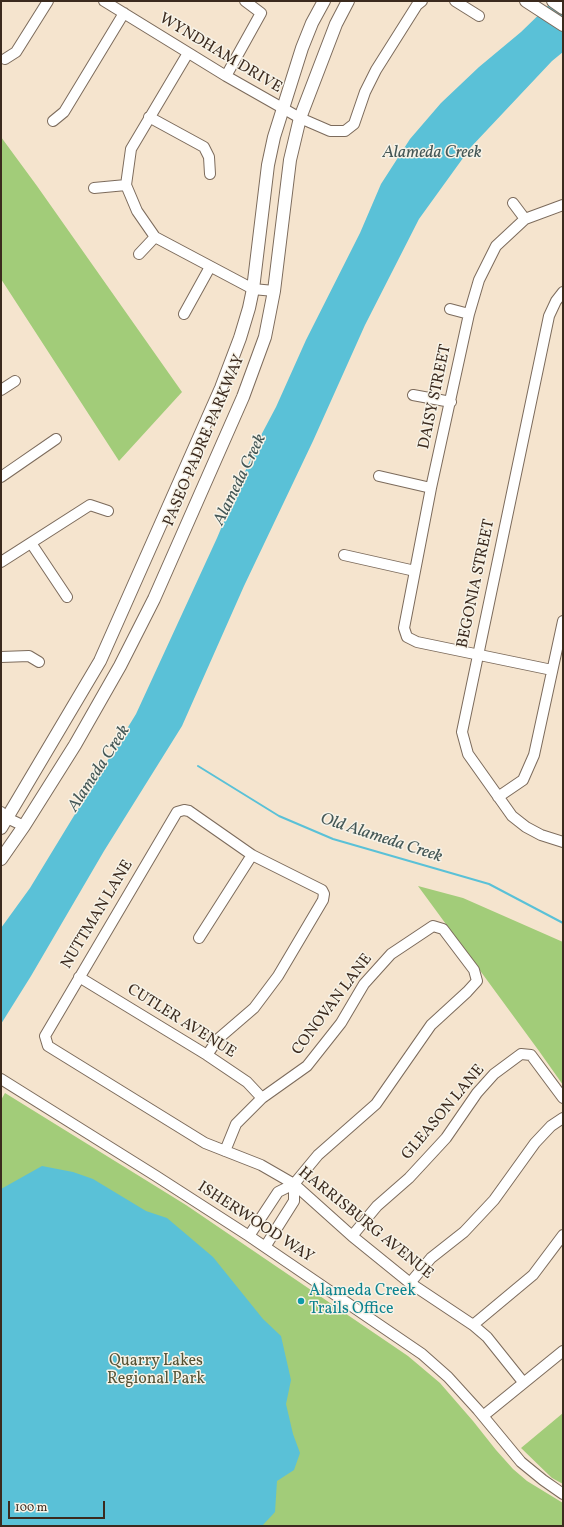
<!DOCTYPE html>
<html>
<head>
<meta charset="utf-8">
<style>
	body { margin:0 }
	#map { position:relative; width:564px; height:1527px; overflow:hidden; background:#f5e4ce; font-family:Vollkorn,serif }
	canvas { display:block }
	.frame { position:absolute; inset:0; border:2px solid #3b2a1e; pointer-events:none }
	.scale { position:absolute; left:8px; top:1501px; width:97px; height:18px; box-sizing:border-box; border:2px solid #3b2a1e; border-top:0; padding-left:5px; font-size:12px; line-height:14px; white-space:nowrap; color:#3b2a1e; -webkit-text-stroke:3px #f7f3e8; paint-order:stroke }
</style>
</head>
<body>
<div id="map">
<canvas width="564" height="1527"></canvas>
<div class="frame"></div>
<div class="scale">100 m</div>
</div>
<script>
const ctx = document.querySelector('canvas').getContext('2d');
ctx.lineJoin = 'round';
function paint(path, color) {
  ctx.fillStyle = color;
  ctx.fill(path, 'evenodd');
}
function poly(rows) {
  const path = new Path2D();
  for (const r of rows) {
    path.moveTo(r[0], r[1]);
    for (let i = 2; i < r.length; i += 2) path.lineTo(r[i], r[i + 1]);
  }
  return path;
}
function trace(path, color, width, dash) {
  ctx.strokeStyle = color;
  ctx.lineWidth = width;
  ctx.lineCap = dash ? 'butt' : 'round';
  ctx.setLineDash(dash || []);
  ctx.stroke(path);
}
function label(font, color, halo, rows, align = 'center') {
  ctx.font = font + ' Vollkorn,serif';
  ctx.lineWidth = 3;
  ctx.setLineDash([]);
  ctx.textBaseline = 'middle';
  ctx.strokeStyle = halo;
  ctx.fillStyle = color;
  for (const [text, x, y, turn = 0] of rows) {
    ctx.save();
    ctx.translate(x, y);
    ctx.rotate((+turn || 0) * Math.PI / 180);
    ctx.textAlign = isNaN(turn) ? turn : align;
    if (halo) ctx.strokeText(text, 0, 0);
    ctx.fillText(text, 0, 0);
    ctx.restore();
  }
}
const green = poly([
	[1,137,37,186,182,392,119,461,1,279],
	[418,886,463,898,563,942,563,1085,539,1051],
	[5,1093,186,1205,408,1356,440,1383,473,1421,496,1450,513,1469,527,1481,563,1503,563,1526,1,1526,1,1100],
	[563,1413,563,1484,552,1478,521,1448]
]);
const water = poly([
	[553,1,563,1,563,52,552,61,471,147,419,219,365,325,313,441,244,586,182,726,104,851,31,976,1,1024,1,928,30,888,136,714,217,538,258,441,276,407,306,340,360,233,381,184,410,139,441,103,479,67,521,32],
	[42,1166,73,1172,93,1179,146,1211,167,1218,213,1257,263,1319,281,1336,291,1380,286,1404,293,1434,300,1453,294,1470,277,1481,275,1512,262,1526,1,1526,1,1189]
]);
const stream = poly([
	[198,766,279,816,333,839,489,884,563,923]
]);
const minor = poly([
	[104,1,226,76,300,118,330,131,345,131,354,124,365,92,376,70,417,5,422,1],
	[455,1,479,16],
	[188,53,131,149,126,185,137,211,155,237,253,289,274,291],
	[5,59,16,52,48,1],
	[226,76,261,13,245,1],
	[149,117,204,147,209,157,210,174],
	[53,121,64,112,124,13],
	[94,188,126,185],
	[513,203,525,219],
	[139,254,155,237],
	[563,292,556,301,549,316,462,732,468,754,512,816,526,827,541,835,563,842],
	[450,309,469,314],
	[184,314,210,267],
	[1,390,15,381],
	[413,395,451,402],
	[379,476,431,488],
	[1,477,56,439],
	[31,543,67,597],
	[344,555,415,571],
	[1,562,90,505,108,511],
	[1,657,29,656,39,662],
	[552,670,417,642,407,637,404,628,431,488,469,314,479,280,496,246,525,219,563,205],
	[498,797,523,780,534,755,563,621],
	[1,812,7,818,24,826],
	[199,938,252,855],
	[79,977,207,1055,247,1082,262,1098],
	[207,1055,218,1039,254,1008,278,976,323,900,324,894,322,890,252,855,189,811,184,810,177,812,45,1036,48,1046,205,1143,261,1165,294,1184,352,1236,410,1283,473,1325,487,1337,523,1382],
	[1,1079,156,1176,249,1236,422,1354,448,1377,478,1410,521,1462,543,1480,563,1494],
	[225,1151,236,1124,262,1098,307,1066,341,1023,364,984,391,954,433,926,443,929,474,970,477,981,467,992,431,1025,376,1104,318,1155,294,1184,278,1192,249,1236],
	[352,1236,377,1206,409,1178,446,1138,477,1093,494,1074,521,1054,531,1055,563,1098],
	[265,1247,294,1201,294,1184],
	[410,1283,431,1258,464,1232,494,1200,535,1143,551,1126,563,1118],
	[473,1325,533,1275,563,1235],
	[483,1416,563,1351]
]);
const major = poly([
	[526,1,563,25],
	[553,1,563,8],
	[1,828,100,661,221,388,240,338,249,308,253,289,268,165,274,137,302,48,312,23,324,1],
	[1,859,24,826,75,745,120,666,154,599,243,397,265,337,274,291,290,160,300,118,336,24,348,1]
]);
const markers = [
	[301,1301,4,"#0f9aa8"]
];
const streetNames = [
	["WYNDHAM DRIVE",220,54,31],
	["DAISY STREET",436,397,-78],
	["PASEO PADRE PARKWAY",205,441,-67],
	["BEGONIA STREET",477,584,-78],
	["NUTTMAN LANE",98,915,-59],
	["CONOVAN LANE",333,1005,-53],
	["CUTLER AVENUE",181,1022,32],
	["GLEASON LANE",444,1113,-50],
	["ISHERWOOD WAY",255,1223,33],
	["HARRISBURG AVENUE",365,1224,39]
];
const cultureNames = [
	["Alameda Creek",309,1292],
	["Trails Office",309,1310]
];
const parkNames = [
	["Quarry Lakes",156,1362],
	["Regional Park",156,1380]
];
const waterNames = [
	["Alameda Creek",432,154],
	["Alameda Creek",241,480,-64],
	["Alameda Creek",100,769,-57],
	["Old Alameda Creek",381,839,18]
];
paint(green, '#a2cc79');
paint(water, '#5ac1d7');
trace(stream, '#5ac1d7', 2);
trace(minor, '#7c6b5c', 12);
trace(major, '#7c6b5c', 14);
trace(minor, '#fff', 10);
trace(major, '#fff', 12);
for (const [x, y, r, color] of markers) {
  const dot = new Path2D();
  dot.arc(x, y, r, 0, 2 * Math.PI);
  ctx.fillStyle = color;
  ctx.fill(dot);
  trace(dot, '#f7f3e8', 1.5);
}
label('16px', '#3b2a1e', '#f7f3e8', streetNames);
label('16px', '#0d838f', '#f7f3e8', cultureNames, 'left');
label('16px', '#555235', '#f7f3e8', parkNames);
label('italic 17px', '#445756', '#f7f3e8', waterNames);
</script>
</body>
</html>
